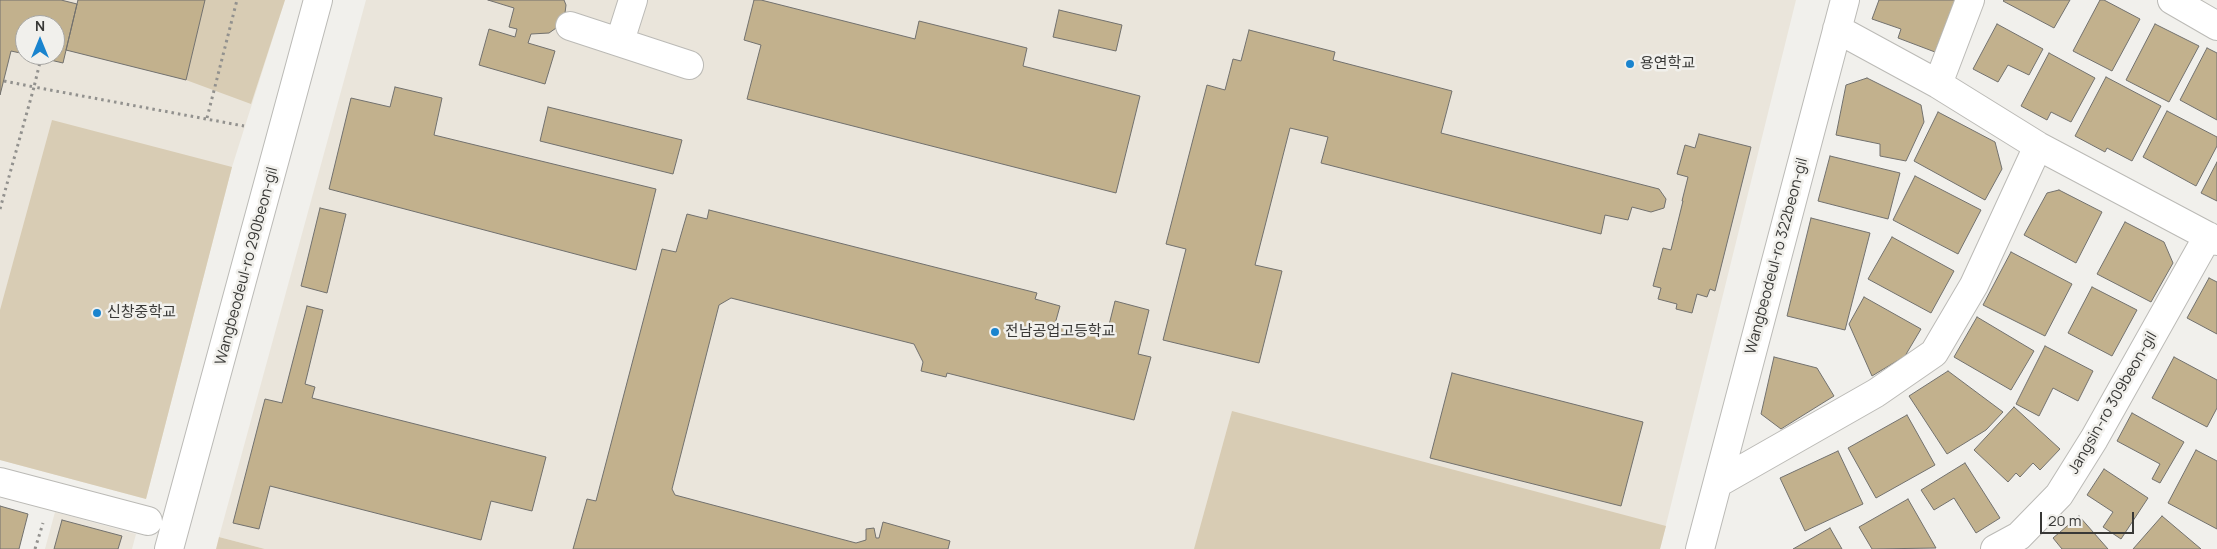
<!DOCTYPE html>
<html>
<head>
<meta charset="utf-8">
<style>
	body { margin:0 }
	#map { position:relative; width:2217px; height:549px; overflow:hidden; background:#f1f0ec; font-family:Manrope,sans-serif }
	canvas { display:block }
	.north { position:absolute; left:15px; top:15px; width:50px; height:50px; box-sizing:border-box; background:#f1f0ec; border:1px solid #a7a6a3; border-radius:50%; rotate:0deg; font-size:14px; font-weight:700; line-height:20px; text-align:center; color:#383836 }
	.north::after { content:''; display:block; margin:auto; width:18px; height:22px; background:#1a84ce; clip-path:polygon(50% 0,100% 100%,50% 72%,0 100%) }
	.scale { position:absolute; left:2040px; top:512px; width:94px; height:22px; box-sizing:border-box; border:2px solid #383836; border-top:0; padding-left:6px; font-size:15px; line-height:18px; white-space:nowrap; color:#383836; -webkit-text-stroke:4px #f1f0ec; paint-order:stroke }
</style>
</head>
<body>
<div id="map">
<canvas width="2217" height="549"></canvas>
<div class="north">N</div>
<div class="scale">20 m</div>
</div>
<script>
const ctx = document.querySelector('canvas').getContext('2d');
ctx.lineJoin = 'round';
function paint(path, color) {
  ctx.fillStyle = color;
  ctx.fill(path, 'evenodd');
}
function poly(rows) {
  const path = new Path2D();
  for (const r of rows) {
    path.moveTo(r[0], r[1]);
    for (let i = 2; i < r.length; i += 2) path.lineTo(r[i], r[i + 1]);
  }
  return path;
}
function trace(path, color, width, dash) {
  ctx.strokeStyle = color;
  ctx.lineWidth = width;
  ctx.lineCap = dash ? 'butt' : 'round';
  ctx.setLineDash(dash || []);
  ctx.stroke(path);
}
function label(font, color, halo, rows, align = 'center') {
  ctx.font = font + ' Manrope,"Noto Sans KR",sans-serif';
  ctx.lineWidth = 5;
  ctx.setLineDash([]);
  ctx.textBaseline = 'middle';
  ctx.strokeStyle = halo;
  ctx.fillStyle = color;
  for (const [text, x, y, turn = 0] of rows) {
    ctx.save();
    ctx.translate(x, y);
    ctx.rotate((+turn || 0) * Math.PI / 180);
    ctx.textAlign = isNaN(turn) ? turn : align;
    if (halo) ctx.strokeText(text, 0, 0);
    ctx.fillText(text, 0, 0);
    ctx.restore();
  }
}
const built = poly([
	[0,0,285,0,232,167,146,499,0,460],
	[25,25,55,25,55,55,25,55],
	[366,0,1796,0,1660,549,265,549,219,537],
	[55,512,136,534,132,549,45,549]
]);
const green = poly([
	[205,0,285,0,251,104,186,80],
	[52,120,232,167,146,499,0,460,0,310],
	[1232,411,1666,526,1660,549,1194,549],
	[219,537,265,549,216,549]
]);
const building = poly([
	[0,0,61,0,77,4,63,63,29,55,55,55,55,25,25,25,25,54,11,51,0,95,0,0],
	[78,0,205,0,186,80,66,50,78,0],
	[488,0,564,0,566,5,565,13,559,26,549,33,531,34,528,43,555,51,545,84,479,65,489,29,515,37,517,29,509,27,514,8,488,0],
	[754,0,761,0,915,39,919,21,1027,48,1023,66,1140,96,1116,193,747,99,761,45,744,40,754,0],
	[1879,0,1955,0,1935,52,1898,38,1901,29,1872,19,1879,0],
	[2004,0,2070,0,2054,28,2003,1,2004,0],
	[2100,0,2104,0,2140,19,2112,71,2073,51,2100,0],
	[1059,10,1122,25,1116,51,1053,37,1059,10],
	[1997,24,2043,49,2029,75,2008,65,1998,82,1973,69,1997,24],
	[2155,24,2199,46,2169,102,2126,80,2155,24],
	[1249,30,1335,52,1333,60,1452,91,1441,133,1659,189,1666,199,1664,208,1651,212,1632,207,1628,220,1605,215,1601,234,1321,163,1328,137,1290,128,1255,265,1282,271,1259,363,1163,340,1186,249,1166,244,1207,85,1225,90,1233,59,1241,61,1249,30],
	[2207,48,2217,53,2217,120,2180,100,2207,48],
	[2049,53,2095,78,2071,122,2051,112,2047,120,2021,106,2049,53],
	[2106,77,2161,106,2132,161,2107,148,2105,152,2075,136,2106,77],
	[1867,78,1921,105,1924,122,1906,161,1880,156,1880,144,1836,135,1846,85,1867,78],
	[395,87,442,98,434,135,656,189,636,270,329,189,351,98,390,107,395,87],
	[548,107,682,140,673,174,540,141,548,107],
	[2167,111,2217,137,2217,146,2196,186,2143,157,2167,111],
	[1938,112,1995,142,2002,169,1985,200,1914,161,1938,112],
	[1699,134,1751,147,1715,291,1710,289,1707,297,1697,294,1692,313,1676,309,1677,304,1658,299,1661,288,1653,286,1663,248,1671,250,1683,201,1682,201,1688,177,1677,174,1685,145,1695,148,1699,134],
	[1830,156,1900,173,1888,219,1818,201,1830,156],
	[2217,162,2217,201,2201,193,2217,162],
	[1915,176,1981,210,1958,254,1893,220,1915,176],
	[2059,190,2102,212,2076,263,2024,235,2047,193,2059,190],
	[320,208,346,214,327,293,301,286,320,208],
	[709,210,1037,293,1035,299,1060,306,1055,324,1106,337,1115,301,1149,310,1138,354,1151,357,1134,420,947,373,946,377,921,371,923,362,914,344,731,298,719,305,672,489,675,495,856,543,866,540,866,529,874,528,876,538,879,538,883,522,950,541,948,549,573,549,587,499,596,501,662,249,676,252,687,214,707,219,709,210],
	[1811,218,1870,233,1845,330,1787,316,1811,218],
	[2125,222,2164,242,2173,263,2151,302,2097,274,2125,222],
	[1892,237,1954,271,1931,313,1868,279,1892,237],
	[2011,252,2072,284,2045,336,1983,305,2011,252],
	[2209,278,2217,282,2217,334,2187,318,2209,278],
	[2092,287,2137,310,2112,356,2068,333,2092,287],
	[1864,297,1921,329,1905,356,1872,376,1849,324,1864,297],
	[307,306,323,310,305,384,315,387,312,398,546,457,532,511,491,501,481,540,270,486,259,529,233,523,265,399,282,403,307,306],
	[1977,317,2034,351,2011,390,1954,357,1977,317],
	[2045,346,2093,371,2078,401,2053,388,2039,416,2016,404,2045,346],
	[1774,357,1817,368,1834,396,1781,429,1761,414,1774,357],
	[2174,357,2217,380,2217,408,2207,427,2152,398,2174,357],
	[1948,371,2003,412,1986,430,1947,454,1909,396,1948,371],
	[1452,373,1643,422,1621,506,1430,458,1452,373],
	[2014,407,2060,449,2040,470,2033,463,2020,477,2016,473,2008,482,1974,450,2014,407],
	[2132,413,2184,442,2160,483,2152,479,2160,464,2117,441,2132,413],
	[1907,415,1935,465,1876,498,1848,448,1907,415],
	[2196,450,2217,461,2217,529,2168,503,2196,450],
	[1838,451,1863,504,1805,531,1780,478,1838,451],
	[1965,463,2000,518,1976,533,1954,498,1934,510,1921,490,1965,463],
	[2104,469,2148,498,2121,539,2103,527,2113,512,2087,495,2104,469],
	[1908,499,1936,548,1872,549,1859,527,1908,499],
	[0,506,28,514,19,549,0,549,0,506],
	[2079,516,2108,549,2062,549,2053,538,2079,516],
	[2162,516,2201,549,2133,549,2162,516],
	[62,520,122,536,118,549,54,549,62,520],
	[1830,528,1842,549,1793,549,1830,528]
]);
const path = poly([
	[4,81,34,87,41,58],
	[207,118,237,0],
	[0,209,34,87,244,126],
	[35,549,43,523]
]);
const minor = poly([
	[2172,0,2217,26],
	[570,26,689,65],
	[1837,29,1938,84,2038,146,2217,241],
	[620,41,633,0],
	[1938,84,1970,0],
	[0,482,148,521],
	[1718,483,1876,393,1934,353,1974,285,2038,146],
	[169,549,318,0],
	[1700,549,1845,0],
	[1995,549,2019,536,2059,495,2094,439,2208,236]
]);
const markers = [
	[1630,64,5,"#1a84ce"],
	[97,313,5,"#1a84ce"],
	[995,332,5,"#1a84ce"]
];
const poiNames = [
	["용연학교",1640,64],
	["신창중학교",107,313],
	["전남공업고등학교",1005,332]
];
const streetNames = [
	["Wangbeodeul-ro 322beon-gil",1777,256,-75],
	["Wangbeodeul-ro 290beon-gil",247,266,-75],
	["Jangsin-ro 309beon-gil",2113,403,-60]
];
paint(built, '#eae5db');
paint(green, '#d8ccb4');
paint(building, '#c2b18d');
trace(building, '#72716e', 1);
trace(minor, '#bbbab6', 30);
trace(path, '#92918e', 3, [2.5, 4]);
trace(minor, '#fff', 28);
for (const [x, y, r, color] of markers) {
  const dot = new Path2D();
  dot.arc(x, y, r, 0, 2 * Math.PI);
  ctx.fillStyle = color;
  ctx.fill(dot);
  trace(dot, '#f1f0ec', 2);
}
label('15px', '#383836', '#f1f0ec', poiNames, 'left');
label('15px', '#383836', '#f1f0ec', streetNames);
</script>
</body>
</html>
